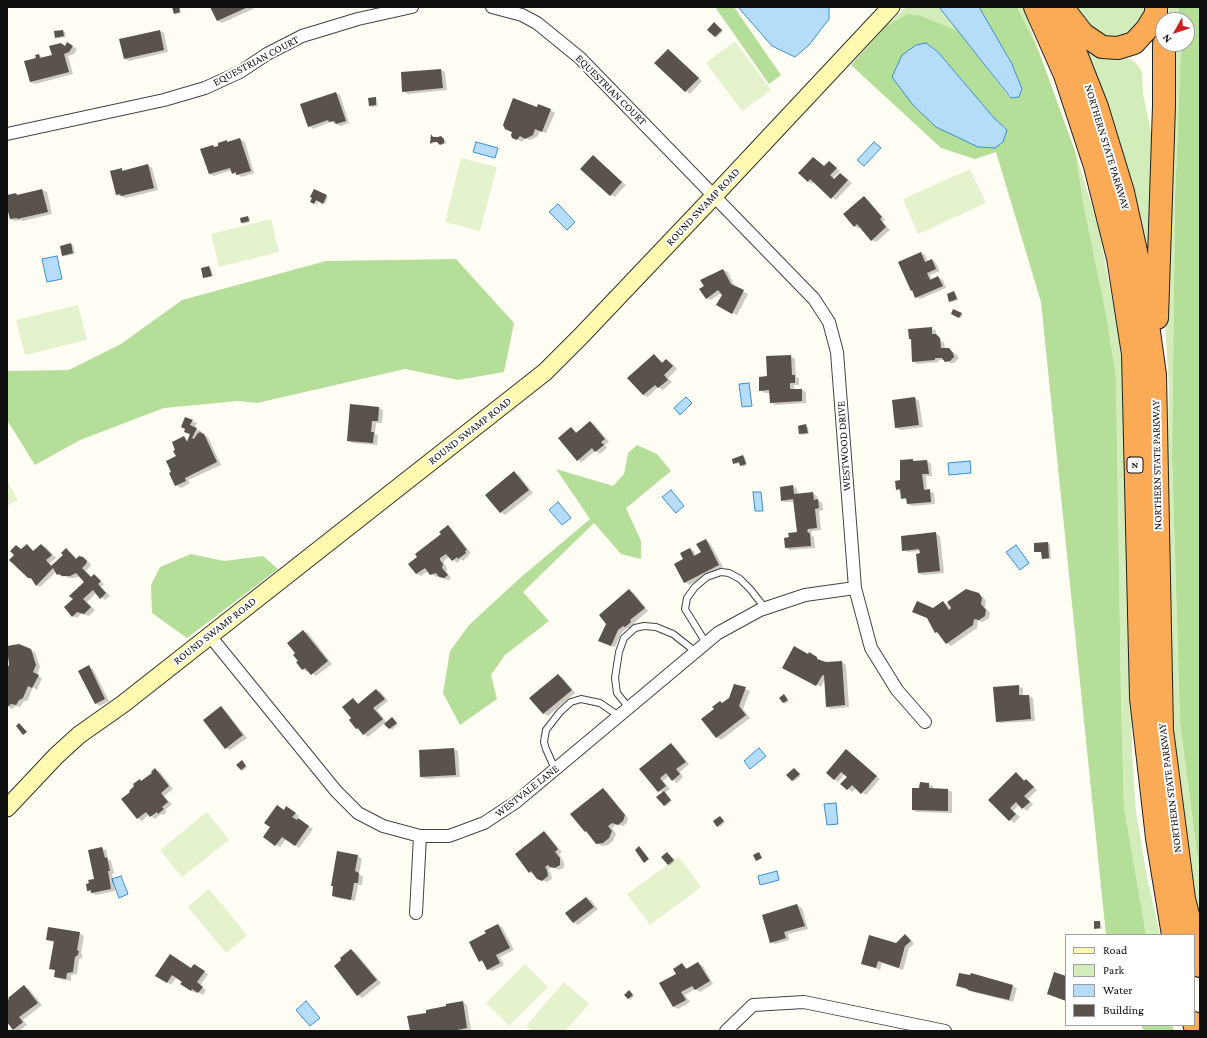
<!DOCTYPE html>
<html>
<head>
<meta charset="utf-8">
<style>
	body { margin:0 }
	#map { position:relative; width:1207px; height:1038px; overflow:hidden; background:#fffdf4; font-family:"Crimson Pro",serif }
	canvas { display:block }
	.frame { position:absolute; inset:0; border:8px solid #101010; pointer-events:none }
	.legend { position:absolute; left:1065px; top:934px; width:130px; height:92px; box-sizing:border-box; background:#fff; border:1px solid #9f9f9f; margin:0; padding:5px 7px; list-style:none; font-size:12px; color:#101010 }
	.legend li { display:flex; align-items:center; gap:8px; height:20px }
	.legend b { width:20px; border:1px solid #9f9f9f }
	.north { position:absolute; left:1155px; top:12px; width:40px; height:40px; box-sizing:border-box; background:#fff; border:1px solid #9f9f9f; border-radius:50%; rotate:231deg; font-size:11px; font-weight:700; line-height:16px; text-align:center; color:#101010 }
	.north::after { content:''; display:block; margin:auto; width:14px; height:18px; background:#ca201f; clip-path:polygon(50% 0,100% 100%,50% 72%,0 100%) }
</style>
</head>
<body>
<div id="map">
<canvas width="1207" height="1038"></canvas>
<div class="frame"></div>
<ul class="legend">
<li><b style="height:5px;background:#fffaaf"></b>Road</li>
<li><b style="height:11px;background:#d2edba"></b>Park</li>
<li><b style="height:11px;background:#b5ddfa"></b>Water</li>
<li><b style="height:11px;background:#5a524c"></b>Building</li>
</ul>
<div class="north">N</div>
</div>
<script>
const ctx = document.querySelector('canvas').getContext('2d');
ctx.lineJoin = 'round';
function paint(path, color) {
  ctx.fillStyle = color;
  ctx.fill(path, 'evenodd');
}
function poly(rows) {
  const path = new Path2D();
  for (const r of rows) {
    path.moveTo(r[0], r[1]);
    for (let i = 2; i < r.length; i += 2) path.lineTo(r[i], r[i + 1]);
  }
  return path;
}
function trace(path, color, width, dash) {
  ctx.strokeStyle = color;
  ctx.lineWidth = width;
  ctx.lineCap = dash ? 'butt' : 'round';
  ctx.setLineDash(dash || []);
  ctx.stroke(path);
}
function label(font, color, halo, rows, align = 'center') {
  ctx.font = font + ' "Crimson Pro",serif';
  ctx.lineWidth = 4;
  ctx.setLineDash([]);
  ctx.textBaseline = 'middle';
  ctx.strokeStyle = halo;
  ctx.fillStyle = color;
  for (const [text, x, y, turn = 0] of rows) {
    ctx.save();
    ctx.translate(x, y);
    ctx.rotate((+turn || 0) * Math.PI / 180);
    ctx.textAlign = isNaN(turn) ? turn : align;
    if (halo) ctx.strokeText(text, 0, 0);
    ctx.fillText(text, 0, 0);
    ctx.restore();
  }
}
const green = poly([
	[906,7,939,7,958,31,919,15,907,14,885,27],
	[1017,7,1023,7,1038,49],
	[1073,7,1153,7,1124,39,1101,39],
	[1168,7,1178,7,1180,20,1169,20],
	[1081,38,1116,56,1127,57,1137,64,1142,72,1143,94,1158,166,1152,268],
	[1170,44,1181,44,1175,199,1172,457,1180,721,1200,876,1200,927,1185,845,1170,718,1167,471,1169,388,1165,324],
	[1076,154,1099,230,1119,337,1128,411,1132,753,1136,812,1147,877,1160,935,1146,935,1124,807,1121,697,1116,377,1107,319,1083,202]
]);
const forest = poly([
	[715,7,734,7,781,75,769,84],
	[979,7,1017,7,1038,49,1076,154,1083,202,1107,319,1116,377,1121,697,1124,807,1146,935,1106,935,1041,302,996,152,975,159,941,148,851,65,885,27,907,14,919,15,958,31,1010,98,1012,64],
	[926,43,938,52,994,118,1007,130,978,147],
	[1178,7,1200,7,1200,876,1180,722,1172,457,1175,199,1181,44,1187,44,1187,20,1180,20],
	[456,259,514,323,504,372,458,380,405,369,257,403,238,401,164,408,80,440,35,465,7,420,7,371,69,370,121,344,182,300,326,261],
	[637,445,657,454,671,471,626,508,641,541,641,559,621,554,594,523,523,592,549,621,505,655,491,675,497,699,460,725,443,693,450,651,469,625,520,578,590,519,556,469,613,486,624,474,628,453],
	[191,554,224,561,263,556,278,569,187,638,152,613,151,585,160,567],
	[1141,1025,1172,1025,1174,1031,1144,1031]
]);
const pitch = poly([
	[735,41,771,90,742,111,706,63],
	[461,158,497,167,480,231,445,222],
	[970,169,986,203,918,234,903,199],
	[271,219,279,252,219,267,211,234],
	[78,305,87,340,25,355,16,320],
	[7,480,18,500,7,506],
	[207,812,229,840,182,877,160,850],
	[679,857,701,887,650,925,627,894],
	[209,889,247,935,226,953,188,907],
	[525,964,548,987,509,1026,486,1003],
	[564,982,589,1004,565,1031,532,1031,526,1026]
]);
const water = poly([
	[738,7,829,7,829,19,809,45,795,57,772,46,738,7],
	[939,7,979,7,1012,64,1022,89,1019,97,1011,98,939,7],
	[926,43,938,52,994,118,1007,130,1003,142,995,148,978,147,936,127,913,105,892,77,902,55,916,45,926,43],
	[476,142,498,148,495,158,473,152,476,142],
	[874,142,881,148,864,166,857,160,874,142],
	[558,204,575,222,567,230,549,212,558,204],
	[57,256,62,279,47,282,42,259,57,256],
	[749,383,752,406,742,407,739,384,749,383],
	[686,397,692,403,680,415,674,408,686,397],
	[970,461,971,473,949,475,948,463,970,461],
	[671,490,684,506,676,513,662,497,671,490],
	[753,492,761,492,763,511,755,511,753,492],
	[558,502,571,518,562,525,549,510,558,502],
	[1016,545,1029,563,1020,570,1006,552,1016,545],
	[759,748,766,756,750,769,744,761,759,748],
	[836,803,838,824,827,825,824,804,836,803],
	[777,871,779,880,760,885,758,876,777,871],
	[121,876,128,894,119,898,112,879,121,876],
	[306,1001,320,1018,310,1026,296,1010,306,1001]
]);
const shadow = poly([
	[174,7,180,7,181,13,177,14,175,13],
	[211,7,257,7,222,23,218,21],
	[716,25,723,31,717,37,715,36],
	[63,31,65,32,66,37,58,38,56,37],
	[160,31,164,33,168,52,129,61,125,59],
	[68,44,77,49,74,54,68,56,73,74,35,84,30,82,39,55,43,57,53,56,65,47],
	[668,50,672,53,702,81,690,94,686,91],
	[441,70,445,72,447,90,408,94,403,91],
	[336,93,340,95,349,123,341,126,331,122,313,129,309,126],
	[375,98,377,99,378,106,372,107,370,106],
	[537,109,550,110,555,113,546,133,540,131,537,137,530,140,525,138,522,142,513,137,513,133,505,129],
	[432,136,434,138,441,137,446,141,446,143,443,145,439,142,435,142,432,144,431,143],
	[240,139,245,142,254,173,242,177,233,173,232,170,214,176,209,174,213,146,216,148,227,141,229,143],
	[593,156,626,185,615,197,610,195],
	[814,158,825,167,829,162,840,171,833,178,835,180,841,174,852,183,836,200,814,182,812,184,808,181],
	[148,165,152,168,158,190,126,198,117,195,121,169,125,171],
	[42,190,47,192,52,214,23,221,21,220,15,221,10,219,7,203,7,196,16,194,19,195],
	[315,190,328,197,325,204,318,200,317,204,311,201],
	[864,197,868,200,885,220,883,222,890,230,876,242,871,240,860,227,859,229,854,226],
	[248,217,250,218,250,222,243,224,242,223],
	[71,244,73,245,75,254,65,256,63,255],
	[921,253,925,255,928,262,932,260,936,263,940,271,930,275,932,280,938,277,943,280,946,288,920,299,916,297,914,292,912,291,899,262],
	[209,267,211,268,213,276,205,278,204,277],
	[723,270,728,272,735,287,748,294,737,315,717,305,723,295,721,293,711,300,706,298],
	[954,293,956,294,958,300,952,302,950,301],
	[954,310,963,315,961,318,952,314],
	[931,328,936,331,936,334,943,343,944,341,941,337,944,341,945,349,949,349,958,356,958,359,954,363,950,363,945,360,939,360,939,362,917,364,913,361,912,340,910,338],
	[654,355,663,363,667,360,671,362,677,369,668,378,672,382,663,390,658,387,648,397,643,395],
	[790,356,795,359,796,377,799,378,799,385,794,385,794,390,802,390,806,392,806,403,775,405,771,402,770,393,764,393,760,390,768,377],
	[915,398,919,401,923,427,901,430,896,428],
	[379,408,383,410,382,423,376,423,375,434,378,435,377,445,352,443,348,440],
	[193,421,197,423,194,428,201,431,200,433,208,437,221,465,188,480,190,483,181,488,176,485,177,457,184,438,188,440,190,435,185,432],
	[591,422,595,425,609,442,605,445,607,448,600,454,595,451,582,462,578,460,571,428,578,433],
	[806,426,808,427,809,434,802,435,800,434],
	[743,456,745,457,747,465,743,467,740,463,736,464,734,463],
	[913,460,916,462,927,461,931,464,932,476,926,476,927,491,934,493,935,504,912,506,908,504,907,500,902,498,901,492,897,489],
	[514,473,519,475,533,493,505,515,501,512,487,495],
	[793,486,797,489,798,495,813,493,817,496,818,500,822,503,823,510,819,511,821,530,812,531,811,535,814,537,815,548,790,550,786,548,798,533,795,502,786,502,782,500],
	[448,526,452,529,471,553,469,554,469,555,463,561,461,559,457,563,450,556,444,561,444,563,447,568,446,571,451,578,449,580,444,579,439,576,436,577,428,571,421,576,417,574,409,564,442,534],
	[935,533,940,536,944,573,923,575,919,573,920,551,908,552,903,550],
	[706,540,710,543,723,567,689,585,685,582,685,559,690,549,694,551,696,556,702,553],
	[1048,543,1050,544,1051,559,1045,559,1043,558,1042,552,1035,552],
	[41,545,46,547,56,558,50,563,52,566,64,556,66,549,78,559,83,558,88,561,91,565,86,571,92,578,95,575,104,584,101,587,110,596,105,600,96,593,87,602,95,610,89,616,81,614,77,618,73,616,74,599,86,582,80,576,75,578,68,578,64,576,62,577,56,572,40,587,36,585,33,580,28,578,15,555,16,546,22,550,27,546,34,551],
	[630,591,634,593,648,611,634,623,635,624,630,629,627,628,622,632,615,647,603,643],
	[978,594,983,597,986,601,985,607,990,613,989,618,983,622,978,621,977,628,951,646,947,643,941,635,936,632,933,609,943,602,947,604,951,610],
	[303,631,308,633,332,664,316,676,309,670,307,672,303,669,296,653],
	[19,645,35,652,40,667,37,675,42,678,37,690,33,687,28,700,23,702,20,707,16,706,12,709,7,706,7,671,10,665,7,654,7,647],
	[810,654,825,663,842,662,846,665,849,707,831,709,827,706,825,679,821,687,784,667,809,656],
	[89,667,93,669,109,701,100,706,95,703],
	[558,675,562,677,575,693,548,716,543,713],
	[734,685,750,691,743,709,750,718,721,740,717,737,703,719,730,698],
	[1018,686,1023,688,1023,696,1029,696,1033,698,1035,721,1001,723,997,721],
	[376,690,381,692,388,701,377,710,387,723,393,719,398,724,392,730,385,723,368,737,357,729,350,720,353,718,353,699,359,704],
	[784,695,789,701,785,704,780,698],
	[221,707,225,710,247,738,230,750,226,748],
	[671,745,675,747,689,764,680,772,683,777,677,783,669,776,663,781,670,789,664,793,672,801,666,806,664,805,663,793,659,791,641,769],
	[454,749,458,751,460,777,426,779,421,777],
	[846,750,880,779,866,795,856,788,852,792,842,784,848,777,845,774,838,782,834,779],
	[244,763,247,767,243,771,241,770],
	[155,770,160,772,173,789,164,796,172,804,165,810,167,812,163,815,161,814,155,819,149,814,142,821,138,818,142,782,153,773],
	[796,770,801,776,794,781,792,780],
	[1016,773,1026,781,1030,783,1037,790,1028,799,1033,804,1027,811,1019,805,1013,811,1020,817,1014,823,1010,820,989,800],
	[929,784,933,786,933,789,948,790,952,792,952,813,917,812,913,810,920,789],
	[603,789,607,792,628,818,627,823,623,826,617,824,612,828,616,834,613,841,608,845,602,846,597,843,589,834,585,831],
	[291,810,299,816,297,818,313,829,299,848,286,839,280,847,276,845,284,811],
	[720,817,725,822,720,827,718,826],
	[544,832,548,835,562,852,559,854,564,862,564,867,560,870,552,867,548,870,551,874,552,879,547,882,538,878,530,872,516,854],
	[102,848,106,850,108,859,111,861,114,873,112,874,115,891,96,895,88,891,90,884,95,880],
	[338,852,358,856,362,859,359,874,363,877,362,885,358,885,355,901,337,898,333,895],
	[667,853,675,861,670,865,668,864],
	[586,898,591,900,598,909,578,925,574,922],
	[797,905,802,908,808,929,788,934,789,940,775,944,771,942],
	[1100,922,1101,923,1102,929,1097,929,1095,928],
	[498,925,502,927,514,950,500,957,504,965,492,971,487,969,485,963,480,961,487,934],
	[79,933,84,936,81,953,82,954,82,958,79,959,77,974,71,975,71,981,60,979,55,977,56,971,50,968,55,943,47,940],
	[905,935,910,938,914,944,909,948,903,970,882,963,880,970,862,963,896,944],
	[351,950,356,953,381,983,362,998,358,995],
	[698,963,703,966,713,984,700,992,695,989,685,995,690,1002,678,1009,674,1007,678,975,682,964,688,969],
	[199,968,208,974,200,986,206,990,203,995,197,991,196,993,191,991,182,984,183,982,177,977,171,985,157,975],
	[958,985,1012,986,1017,988,1013,1002,973,992],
	[24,986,29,989,42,1005,23,1020,27,1025,19,1031,17,1031,14,1029,7,1020,7,1000,9,1001],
	[631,992,634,996,630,1000,625,995],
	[463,1002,467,1005,471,1030,411,1031,427,1014]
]);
const building = poly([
	[172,7,179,7,180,12,174,14],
	[210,7,248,7,217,21],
	[714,22,722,30,715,37,707,30],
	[63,30,64,36,55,38,54,31],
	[160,30,164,50,124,59,119,39],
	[67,42,73,46,69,52,64,54,69,72,30,82,24,61,36,58,35,55,39,54,40,58,52,55,49,46,61,43,65,46],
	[668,49,699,78,685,92,654,63],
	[441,69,443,88,402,92,401,72],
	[336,92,346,121,336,124,334,121,329,122,328,120,308,127,300,104],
	[376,97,376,105,369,106,368,98],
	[513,98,537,107,538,104,551,109,542,132,535,129,533,135,525,139,520,136,517,140,512,138,511,135,512,132,505,129,503,125],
	[431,134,433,137,438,137,441,136,444,139,444,143,440,145,437,142,433,142,430,144],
	[240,138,251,171,236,175,236,172,232,174,230,168,209,174,200,149,213,145,214,147,218,146,218,143,227,140,227,142],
	[593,155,622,182,610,196,580,169],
	[813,157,824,166,829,161,837,168,830,175,834,179,840,173,848,180,831,199,810,179,808,182,798,173],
	[148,164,154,188,121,196,120,194,116,195,110,171,122,168,122,171],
	[42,189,48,212,17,219,17,218,10,219,7,208,7,195,16,193,17,195],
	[314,189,327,195,323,204,316,200,314,204,310,202,312,198,310,197],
	[864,196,882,217,880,219,886,227,871,241,857,224,854,227,843,214],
	[248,216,249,221,241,223,240,218],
	[71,243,73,253,62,256,60,246],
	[921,252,925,262,932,259,936,269,927,273,930,280,938,276,943,286,915,298,912,290,911,291,898,262],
	[209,266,212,276,203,278,201,268],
	[723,269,731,284,744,290,732,314,716,305,722,295,718,290,706,299,699,289,704,286,700,280],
	[954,291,957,299,949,302,947,294],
	[953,309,962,313,959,318,951,314],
	[932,327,932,334,936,334,940,338,941,348,949,348,953,353,954,357,950,361,945,362,942,358,935,358,935,360,912,362,911,339,909,339,908,329],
	[654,354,662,363,666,359,673,366,664,375,668,380,658,388,655,385,643,395,627,378],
	[791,355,792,375,795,375,795,383,790,383,790,389,802,389,802,401,770,403,769,390,759,391,759,377,767,376,766,356],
	[915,397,919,425,895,428,892,400],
	[350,404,379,407,378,421,372,421,371,432,374,432,373,443,347,441],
	[185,417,193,420,190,425,197,428,192,438,194,439,197,434,200,432,204,434,217,462,185,478,186,481,175,486,169,473,171,472,166,461,176,456,173,451,175,450,172,442,184,436,187,442,190,434,184,432,185,429,181,427],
	[590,421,605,439,601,442,604,445,595,452,592,448,577,461,558,438,571,427,576,433],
	[806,424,808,433,799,434,798,426],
	[743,455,746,464,740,466,739,462,733,464,732,459],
	[913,459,913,461,927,460,929,474,922,474,924,490,930,489,931,502,907,504,906,498,901,499,900,489,896,490,895,481,900,480,900,460],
	[514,471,529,490,500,513,485,495],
	[793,485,794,494,813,492,814,500,818,499,819,508,815,509,817,528,808,529,807,531,810,534,811,546,785,548,784,538,789,537,788,533,797,532,793,499,781,501,780,487],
	[448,525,467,550,465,551,466,553,458,559,457,557,452,561,446,554,440,558,440,560,443,564,442,568,448,575,444,578,439,577,436,573,430,575,425,568,416,574,408,564,417,557,415,554,441,534,439,532],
	[936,532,940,571,918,573,916,554,920,553,919,549,902,551,901,536],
	[706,539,719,565,684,583,674,564,683,559,680,553,690,548,694,556,701,552,696,544],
	[1048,542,1049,558,1042,559,1041,552,1034,552,1034,543],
	[27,544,33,551,41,544,52,555,46,560,51,566,63,555,61,553,66,548,76,559,79,556,83,557,87,561,86,564,82,568,91,577,94,574,101,581,98,584,106,593,100,599,93,590,83,599,91,607,84,614,77,612,72,617,64,607,73,599,69,596,84,582,76,573,70,576,62,576,59,574,57,575,53,568,36,586,31,578,28,578,9,560,14,555,10,551,16,545,21,549],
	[629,589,645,608,630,620,631,622,625,627,623,626,618,630,611,646,598,641,606,624,599,615],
	[966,589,979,593,982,598,981,604,986,610,985,616,979,620,974,619,973,625,946,644,937,632,935,633,927,618,912,612,917,601,933,608,943,601,949,610,951,608,947,602],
	[303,630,328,661,311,675,305,668,302,670,296,662,298,661,293,655,295,653,287,643],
	[19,644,31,649,36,665,33,672,39,675,32,688,28,686,23,698,19,700,16,705,11,704,7,707,7,668,9,665,7,646],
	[794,646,808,654,809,652,817,657,817,659,826,662,842,661,845,705,826,707,824,675,822,676,816,686,782,668],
	[89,665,105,699,95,704,78,671],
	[558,674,572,690,543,714,529,698],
	[734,684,746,687,739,706,746,715,716,738,701,719,714,709,712,707,720,701,722,703,729,698],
	[1019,685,1019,695,1029,695,1031,719,996,722,993,687],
	[376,689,385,699,373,708,383,719,363,735,358,728,356,729,349,720,351,718,342,707,353,698,358,704],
	[784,694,788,700,783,703,779,698],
	[221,706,243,735,225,749,203,720],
	[392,717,397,723,389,729,384,724],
	[19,723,27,732,23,735,16,726],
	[671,743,686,762,676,769,680,774,672,781,666,773,660,778,666,786,658,792,639,769],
	[454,748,456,775,420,777,419,750],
	[846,749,877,776,861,794,852,785,847,790,840,784,847,777,841,772,834,780,826,773],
	[242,760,246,766,241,770,236,765],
	[155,768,169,786,161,793,168,802,162,807,164,809,158,814,157,812,150,817,146,812,137,819,121,799,130,792,129,791,134,786,133,784,140,779,141,781,152,773,151,772],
	[794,768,800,774,792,781,786,775],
	[1016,772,1024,781,1026,779,1034,787,1024,796,1030,802,1022,809,1016,802,1010,808,1016,814,1009,821,988,800],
	[920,782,929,783,929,788,948,789,948,811,912,810,912,788,919,788],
	[603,788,625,815,623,821,618,825,612,823,608,826,612,831,609,838,603,843,596,844,586,831,585,832,570,814],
	[664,791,671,800,664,806,656,797],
	[277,805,284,810,286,806,296,813,292,817,297,820,298,818,309,826,295,846,282,837,275,846,263,837,270,827,264,823],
	[720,816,724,821,717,827,713,821],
	[544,831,558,849,555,852,560,858,560,865,555,868,550,867,548,865,545,867,547,870,548,876,542,881,537,879,531,871,529,873,515,854],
	[639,846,649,859,644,863,635,850],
	[102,847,105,858,107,857,110,871,108,871,111,889,91,893,91,890,87,891,86,884,89,883,88,880,94,879,88,850],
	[337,851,358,855,355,871,359,873,358,883,354,883,351,900,332,896,333,886,331,886],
	[667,852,674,860,668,865,661,857],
	[759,852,762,858,756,861,753,855],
	[586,897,594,907,573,923,565,913],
	[797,904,805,926,784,932,786,938,770,943,762,915],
	[1094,921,1100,921,1100,928,1094,929],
	[498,924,510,948,496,955,500,963,487,970,482,960,479,962,469,942,486,933,484,931],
	[48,927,80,932,77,950,79,951,78,955,75,957,73,972,67,973,66,979,54,977,55,970,49,969,54,941,46,940],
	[905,934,911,941,905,946,899,968,878,961,876,968,861,964,869,935,896,943],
	[351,949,377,980,357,996,334,966,341,960,340,958],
	[170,954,191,968,194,964,205,971,197,982,203,987,198,993,192,989,191,991,180,984,182,982,172,975,167,983,155,976],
	[698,962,710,981,695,990,692,986,681,992,686,1000,673,1007,659,983,676,974,673,969,682,963,686,969],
	[1054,972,1066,976,1066,1001,1047,994],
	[959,973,970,975,971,973,1013,985,1009,1000,967,990,968,989,956,986],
	[24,985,38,1003,19,1017,23,1022,13,1030,7,1022,7,999,8,1000,9,999,8,998],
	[629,990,633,995,628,999,624,995],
	[463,1001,467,1028,452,1031,410,1031,407,1016,426,1013,426,1010,446,1006,446,1004]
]);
const lane = poly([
	[706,643,685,609,687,598,695,587,707,577,721,572,729,573,740,579,750,589,765,608],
	[629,708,617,693,615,678,619,652,624,638,635,628,644,626,656,627,673,634,696,652],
	[555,769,546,749,544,742,546,730,560,712,571,702,581,699,600,703,619,716]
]);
const street = poly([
	[492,7,522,15,537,23,580,58,814,299,829,322,837,352,855,588,871,648,897,690,925,722],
	[7,134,164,100,205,88,240,72,267,54,302,36,358,19,412,7],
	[210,636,336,791,358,813,383,826,420,836,449,836,484,823,516,802,718,633,760,610,805,595,855,588],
	[416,913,420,836],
	[726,1031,753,1005,804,1002,945,1031]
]);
const secondary = poly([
	[7,808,56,756,79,735,123,704,545,372,581,336,714,196,891,7]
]);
const highway = poly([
	[1035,7,1065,75,1095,166,1118,258,1133,354,1141,698,1157,838,1173,935],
	[1056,7,1067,31,1097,107,1123,192,1141,274,1155,375,1162,730,1184,899,1193,935],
	[1066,12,1083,34,1102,47,1118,48,1134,43,1146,30,1156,14,1156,7],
	[1157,318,1164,106,1164,44],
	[1194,940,1200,966],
	[1194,1023,1196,1031]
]);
const shields = [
	[1135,465,16]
];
const shieldNames = [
	["N",1135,465]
];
const streetNames = [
	["EQUESTRIAN COURT",256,61,-28],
	["EQUESTRIAN COURT",611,90,45],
	["NORTHERN STATE PARKWAY",1107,147,73],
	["ROUND SWAMP ROAD",703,207,-47],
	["ROUND SWAMP ROAD",470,431,-38],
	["WESTWOOD DRIVE",844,446,-94],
	["NORTHERN STATE PARKWAY",1157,465,-91],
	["ROUND SWAMP ROAD",215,631,-38],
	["NORTHERN STATE PARKWAY",1170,788,-97],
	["WESTVALE LANE",527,791,-38]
];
paint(green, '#d2edba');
paint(forest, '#b5de99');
paint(pitch, '#e4f3cd');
paint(water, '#b5ddfa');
trace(water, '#388fd5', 1);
paint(shadow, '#0003');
paint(building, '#5a524c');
trace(lane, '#434343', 8);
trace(street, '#434343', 14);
trace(secondary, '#323232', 19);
trace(highway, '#212121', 24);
trace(lane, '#fff', 6);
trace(street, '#fff', 12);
trace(secondary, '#fffaaf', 17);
trace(highway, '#fbaa56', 22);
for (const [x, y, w] of shields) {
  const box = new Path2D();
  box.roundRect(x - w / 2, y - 8, w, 16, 3);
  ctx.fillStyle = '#fff';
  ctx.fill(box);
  trace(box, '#101010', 1);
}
label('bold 10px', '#101010', null, shieldNames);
label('11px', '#101010', '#fff', streetNames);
</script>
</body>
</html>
